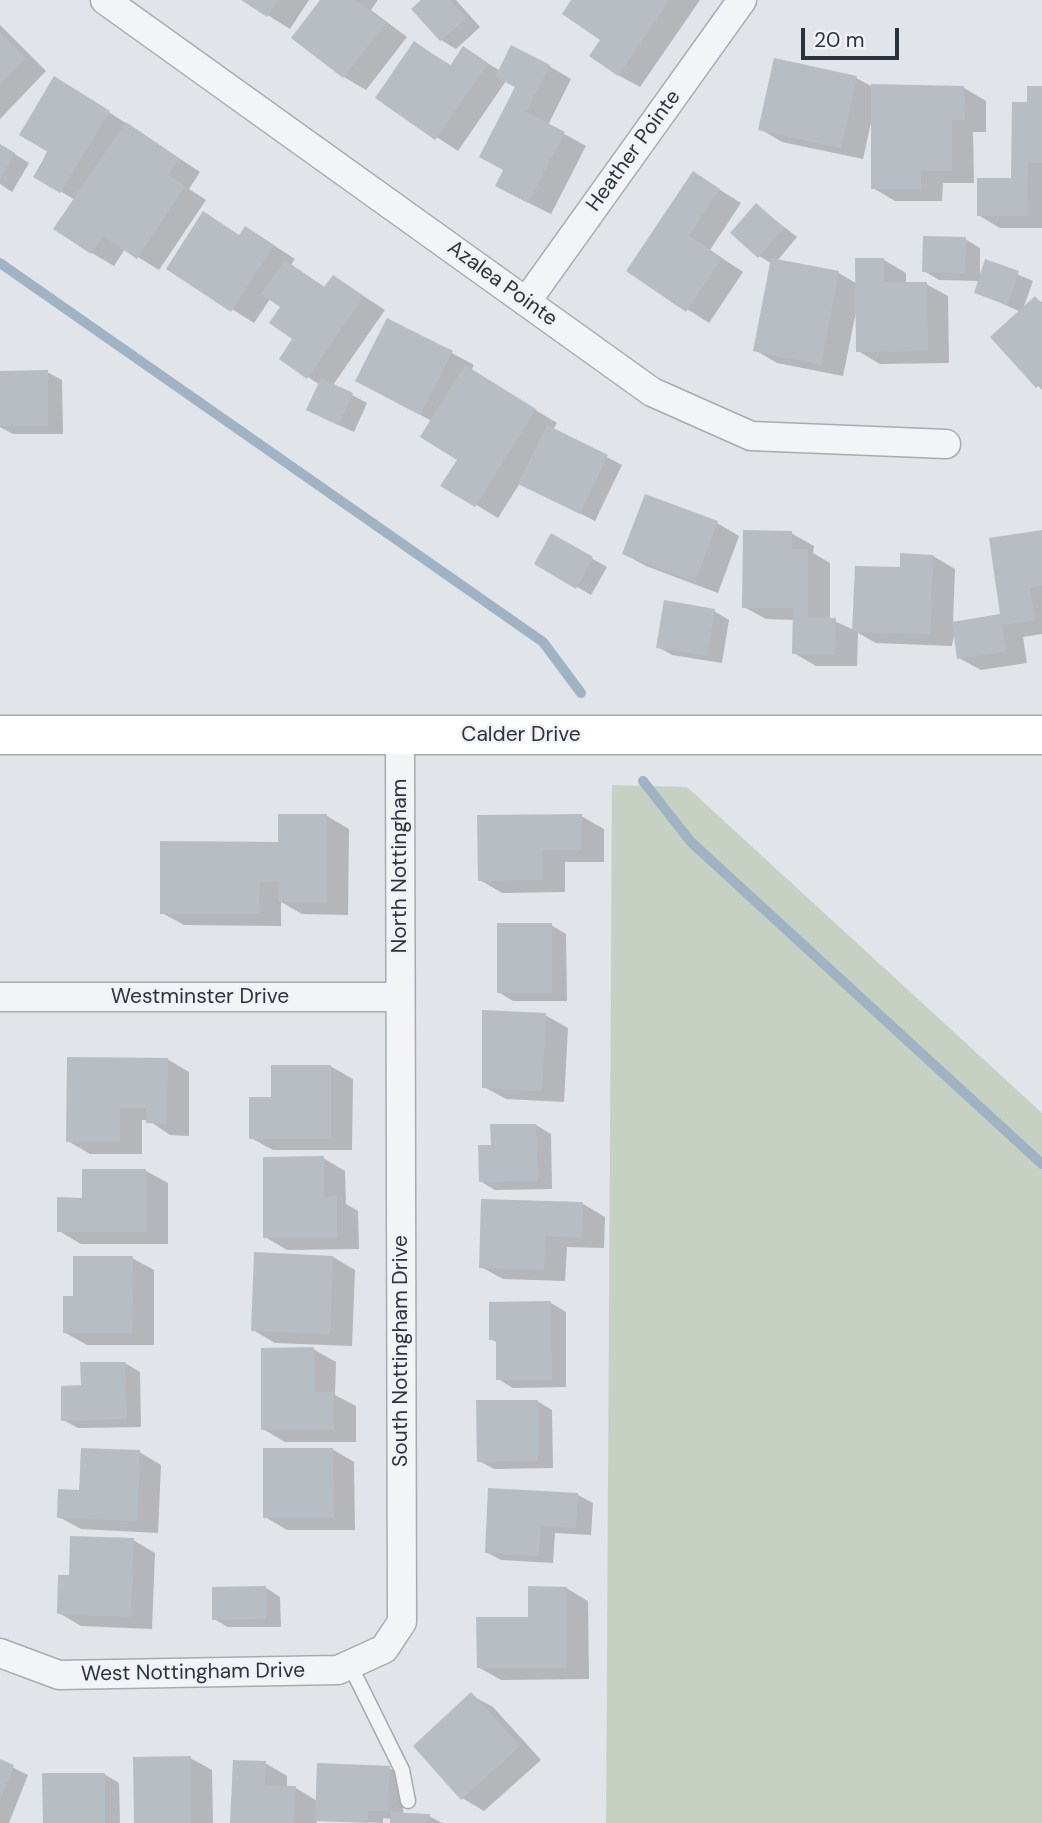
<!DOCTYPE html>
<html>
<head>
<meta charset="utf-8">
<style>
	body { margin:0 }
	#map { position:relative; width:1042px; height:1823px; overflow:hidden; background:#e1e4e8; font-family:"DM Sans",sans-serif }
	canvas { display:block }
	.scale { position:absolute; left:801px; top:28px; width:98px; height:32px; box-sizing:border-box; border:4px solid #2b333d; border-top:0; padding-left:9px; font-size:21px; line-height:24px; white-space:nowrap; color:#2b333d; -webkit-text-stroke:5px #f0f2f5; paint-order:stroke }
</style>
</head>
<body>
<div id="map">
<canvas width="1042" height="1823"></canvas>
<div class="scale">20 m</div>
</div>
<script>
const ctx = document.querySelector('canvas').getContext('2d');
ctx.lineJoin = 'round';
function paint(path, color) {
  ctx.fillStyle = color;
  ctx.fill(path, 'evenodd');
}
function poly(rows) {
  const path = new Path2D();
  for (const r of rows) {
    path.moveTo(r[0], r[1]);
    for (let i = 2; i < r.length; i += 2) path.lineTo(r[i], r[i + 1]);
  }
  return path;
}
function trace(path, color, width, dash) {
  ctx.strokeStyle = color;
  ctx.lineWidth = width;
  ctx.lineCap = dash ? 'butt' : 'round';
  ctx.setLineDash(dash || []);
  ctx.stroke(path);
}
function label(font, color, halo, rows, align = 'center') {
  ctx.font = font + ' "DM Sans",sans-serif';
  ctx.lineWidth = 5;
  ctx.setLineDash([]);
  ctx.textBaseline = 'middle';
  ctx.strokeStyle = halo;
  ctx.fillStyle = color;
  for (const [text, x, y, turn = 0] of rows) {
    ctx.save();
    ctx.translate(x, y);
    ctx.rotate((+turn || 0) * Math.PI / 180);
    ctx.textAlign = isNaN(turn) ? turn : align;
    if (halo) ctx.strokeText(text, 0, 0);
    ctx.fillText(text, 0, 0);
    ctx.restore();
  }
}
const green = poly([
	[612,785,687,787,1042,1113,1042,1823,606,1823]
]);
const shadow = poly([
	[244,0,309,0,290,29],
	[322,0,378,0,371,10,407,37,366,90,344,77,293,37],
	[424,0,456,0,480,27,456,49,441,40,414,9],
	[573,0,700,0,640,87,618,75,603,39],
	[0,25,46,71,0,119],
	[415,43,452,66,464,48,500,71,549,66,571,79,548,125,586,146,551,214,519,198,505,170,516,87,506,81,458,151,377,98],
	[856,78,873,87,964,88,986,101,986,132,973,132,974,183,943,183,942,201,895,201,873,188,871,123,863,159,782,142,760,129],
	[1042,88,1042,228,1000,228,978,215,1012,180,1028,104],
	[77,91,200,172,189,189,206,200,159,270,125,249,114,266,92,253,75,200,35,176],
	[0,145,29,163,12,192,0,184],
	[693,173,741,203,710,250,743,272,709,323,628,271],
	[756,205,797,237,777,261,839,273,857,284,884,260,906,273,906,284,926,284,948,296,949,363,880,364,858,351,856,312,843,376,777,363,755,350,771,263,759,256],
	[240,236,267,241,295,259,291,265,326,288,334,277,385,310,333,385,367,403,354,432,323,418,320,385,281,359,294,339,282,307,270,299,254,323,168,269],
	[965,239,980,248,980,277,986,261,1033,281,1023,309,1035,299,1042,302,1042,390,993,337,1021,312,976,292,979,281,939,280,924,271],
	[452,353,474,365,471,371,557,423,553,430,622,465,595,521,520,483,498,518,443,485,459,459,432,421,379,393],
	[0,372,47,372,62,380,63,434,13,434,0,427],
	[717,523,739,536,718,593,646,566,624,554],
	[1042,531,1042,634,1023,637,1027,663,981,670,959,658,955,630,952,646,876,643,858,633,857,666,816,666,794,653,795,620,766,619,744,607,791,533,814,546,813,553,830,563,830,619,854,630,902,569,933,556,955,569,953,623,1002,616],
	[552,536,607,567,591,595,536,563],
	[714,611,729,620,722,663,672,655,658,647],
	[327,816,349,829,348,915,302,914,281,902,281,926,184,925,162,913],
	[581,816,604,829,604,862,565,862,565,892,502,893,480,880],
	[551,925,566,934,567,1001,513,1001,498,992],
	[545,1015,568,1028,564,1102,506,1099,484,1087],
	[167,1059,189,1072,189,1136,170,1135,148,1120,142,1120,142,1154,90,1154,68,1141],
	[330,1066,353,1079,352,1150,273,1150,251,1138,272,1099],
	[536,1125,551,1134,552,1189,495,1190,480,1181,492,1146],
	[323,1158,345,1171,346,1204,358,1211,359,1249,287,1250,265,1237],
	[146,1171,168,1183,168,1244,81,1244,59,1231,84,1199],
	[583,1204,605,1217,604,1248,567,1247,565,1281,503,1279,481,1267],
	[333,1257,355,1270,352,1346,275,1343,253,1330],
	[132,1258,154,1270,154,1345,87,1345,64,1332,75,1298],
	[551,1303,566,1312,566,1387,513,1388,498,1379,498,1343,491,1339],
	[313,1349,336,1362,335,1395,356,1406,356,1442,285,1442,263,1429],
	[125,1363,140,1372,141,1427,78,1428,63,1420,82,1387],
	[537,1401,552,1410,553,1468,494,1469,479,1461],
	[332,1449,354,1462,355,1530,287,1530,265,1517],
	[139,1452,161,1465,158,1533,81,1529,59,1517,81,1491],
	[578,1495,593,1503,591,1535,555,1533,553,1563,501,1560,486,1552],
	[133,1540,155,1553,152,1629,81,1626,59,1613,71,1577],
	[266,1588,280,1597,281,1627,228,1627,214,1619],
	[566,1588,588,1601,589,1679,501,1680,478,1667],
	[471,1695,493,1707,541,1760,484,1811,462,1798],
	[190,1758,212,1770,213,1823,136,1823],
	[0,1761,28,1775,9,1823,0,1823],
	[265,1763,287,1776,287,1788,296,1788,317,1801,389,1768,404,1776,403,1815,429,1816,442,1823,392,1823,392,1819,383,1818,383,1823,317,1820,317,1823,232,1823],
	[104,1774,119,1783,120,1823,44,1823]
]);
const stream = poly([
	[0,263,543,642,581,693],
	[643,781,691,842,1042,1164]
]);
const building = poly([
	[241,0,278,0,267,17],
	[320,0,356,0,386,23,343,78,291,38],
	[421,0,450,0,466,18,440,41,411,9],
	[571,0,669,0,618,76,589,56,600,40,562,14],
	[0,33,25,58,0,84],
	[414,41,450,66,463,46,488,63,435,140,375,98],
	[511,45,550,65,526,112,565,132,528,203,495,186,503,170,479,157,515,87,495,77],
	[774,58,857,76,841,148,758,130],
	[54,76,110,111,60,193,33,177,48,152,19,135],
	[871,84,964,86,965,120,952,120,952,171,921,171,921,189,871,189],
	[1027,86,1042,86,1042,163,1028,163,1027,216,977,216,977,178,1011,178,1012,102,1027,102],
	[126,122,179,158,168,175,185,186,137,259,103,236,91,254,53,229],
	[0,144,15,153,0,179],
	[693,171,720,189,689,236,722,258,686,312,626,271],
	[756,203,784,228,758,258,730,233],
	[203,211,239,235,245,226,274,245,231,312,166,269],
	[923,236,966,237,965,273,922,272],
	[771,258,839,271,821,365,753,351],
	[855,258,884,258,884,282,927,282,928,351,856,352],
	[985,259,1019,271,1007,305,974,293],
	[285,260,324,287,333,275,364,296,307,379,279,359,292,339,269,323,280,307,261,294],
	[1035,296,1042,304,1042,383,1036,388,990,337],
	[387,318,453,351,420,415,355,381],
	[465,365,536,409,475,507,440,486,457,460,420,437],
	[48,370,48,426,0,426,0,371],
	[321,378,353,393,338,425,306,410],
	[547,425,608,455,580,514,518,484],
	[645,494,718,521,695,582,622,554],
	[743,530,792,531,792,549,808,549,808,617,836,618,835,655,792,654,793,608,742,608],
	[1042,530,1042,586,1030,588,1035,620,1002,625,1006,651,957,659,952,622,1000,614,989,538],
	[551,533,593,557,576,589,534,564],
	[900,553,933,555,930,634,852,632,855,566,900,567],
	[664,600,715,609,707,656,656,648],
	[278,814,327,814,327,903,278,902,279,882,260,882,259,914,160,914,160,841,278,842],
	[582,814,582,850,543,850,543,880,478,881,477,815],
	[497,923,552,923,552,993,497,993],
	[482,1010,546,1013,542,1091,482,1088],
	[67,1057,168,1058,167,1124,146,1123,146,1108,120,1108,120,1142,66,1142],
	[271,1065,331,1065,331,1139,249,1139,249,1097,271,1097],
	[490,1124,536,1124,538,1181,479,1182,478,1145,491,1145],
	[324,1156,324,1197,337,1196,337,1238,263,1238,263,1157],
	[82,1169,146,1169,146,1232,57,1232,57,1197,82,1198],
	[481,1199,583,1202,582,1237,545,1236,544,1270,479,1268],
	[254,1252,333,1256,330,1334,251,1331],
	[73,1256,133,1256,132,1333,63,1333,63,1296,73,1296],
	[551,1301,552,1380,496,1380,496,1340,489,1340,489,1302],
	[314,1347,314,1392,334,1392,334,1430,261,1430,261,1348],
	[80,1362,125,1362,127,1419,61,1421,61,1386,81,1385],
	[476,1400,538,1400,538,1461,477,1462],
	[81,1448,140,1450,137,1521,57,1518,58,1489,79,1490],
	[263,1448,333,1448,334,1518,263,1518],
	[488,1488,578,1493,576,1528,541,1526,539,1556,485,1553],
	[70,1536,134,1538,131,1617,57,1614,58,1575,69,1575],
	[266,1586,266,1619,212,1620,212,1587],
	[528,1586,567,1587,567,1668,477,1668,476,1617,528,1617],
	[471,1692,520,1746,461,1800,413,1746],
	[191,1756,191,1823,134,1823,133,1757],
	[0,1759,14,1765,0,1800],
	[233,1760,266,1761,265,1785,296,1786,294,1823,230,1823],
	[317,1763,390,1766,388,1811,368,1811,368,1823,315,1821],
	[42,1773,105,1773,105,1823,43,1823],
	[390,1812,430,1814,429,1823,390,1823]
]);
const lane = poly([
	[350,1665,402,1770,408,1801]
]);
const street = poly([
	[105,0,652,392,751,436,946,444],
	[526,302,742,0],
	[0,997,399,997],
	[0,1653,59,1675,338,1670,384,1649,402,1622,400,735]
]);
const secondary = poly([
	[0,735,1042,735]
]);
const streetNames = [
	["Heather Pointe",634,151,-54],
	["Azalea Pointe",502,284,36],
	["Calder Drive",521,735],
	["North Nottingham",400,866,-90],
	["Westminster Drive",200,997],
	["South Nottingham Drive",401,1351,-90],
	["West Nottingham Drive",193,1673,-1]
];
paint(green, '#c7d1c3');
paint(shadow, '#0003');
trace(stream, '#9fb3c4', 10);
paint(building, '#b8bdc4');
trace(lane, '#a7abb1', 17);
trace(street, '#a7abb1', 31);
trace(secondary, '#a7abb1', 41);
trace(lane, '#f3f4f6', 14);
trace(street, '#f3f4f6', 28);
trace(secondary, '#fff', 38);
label('21px', '#2b333d', '#f0f2f5', streetNames);
</script>
</body>
</html>
